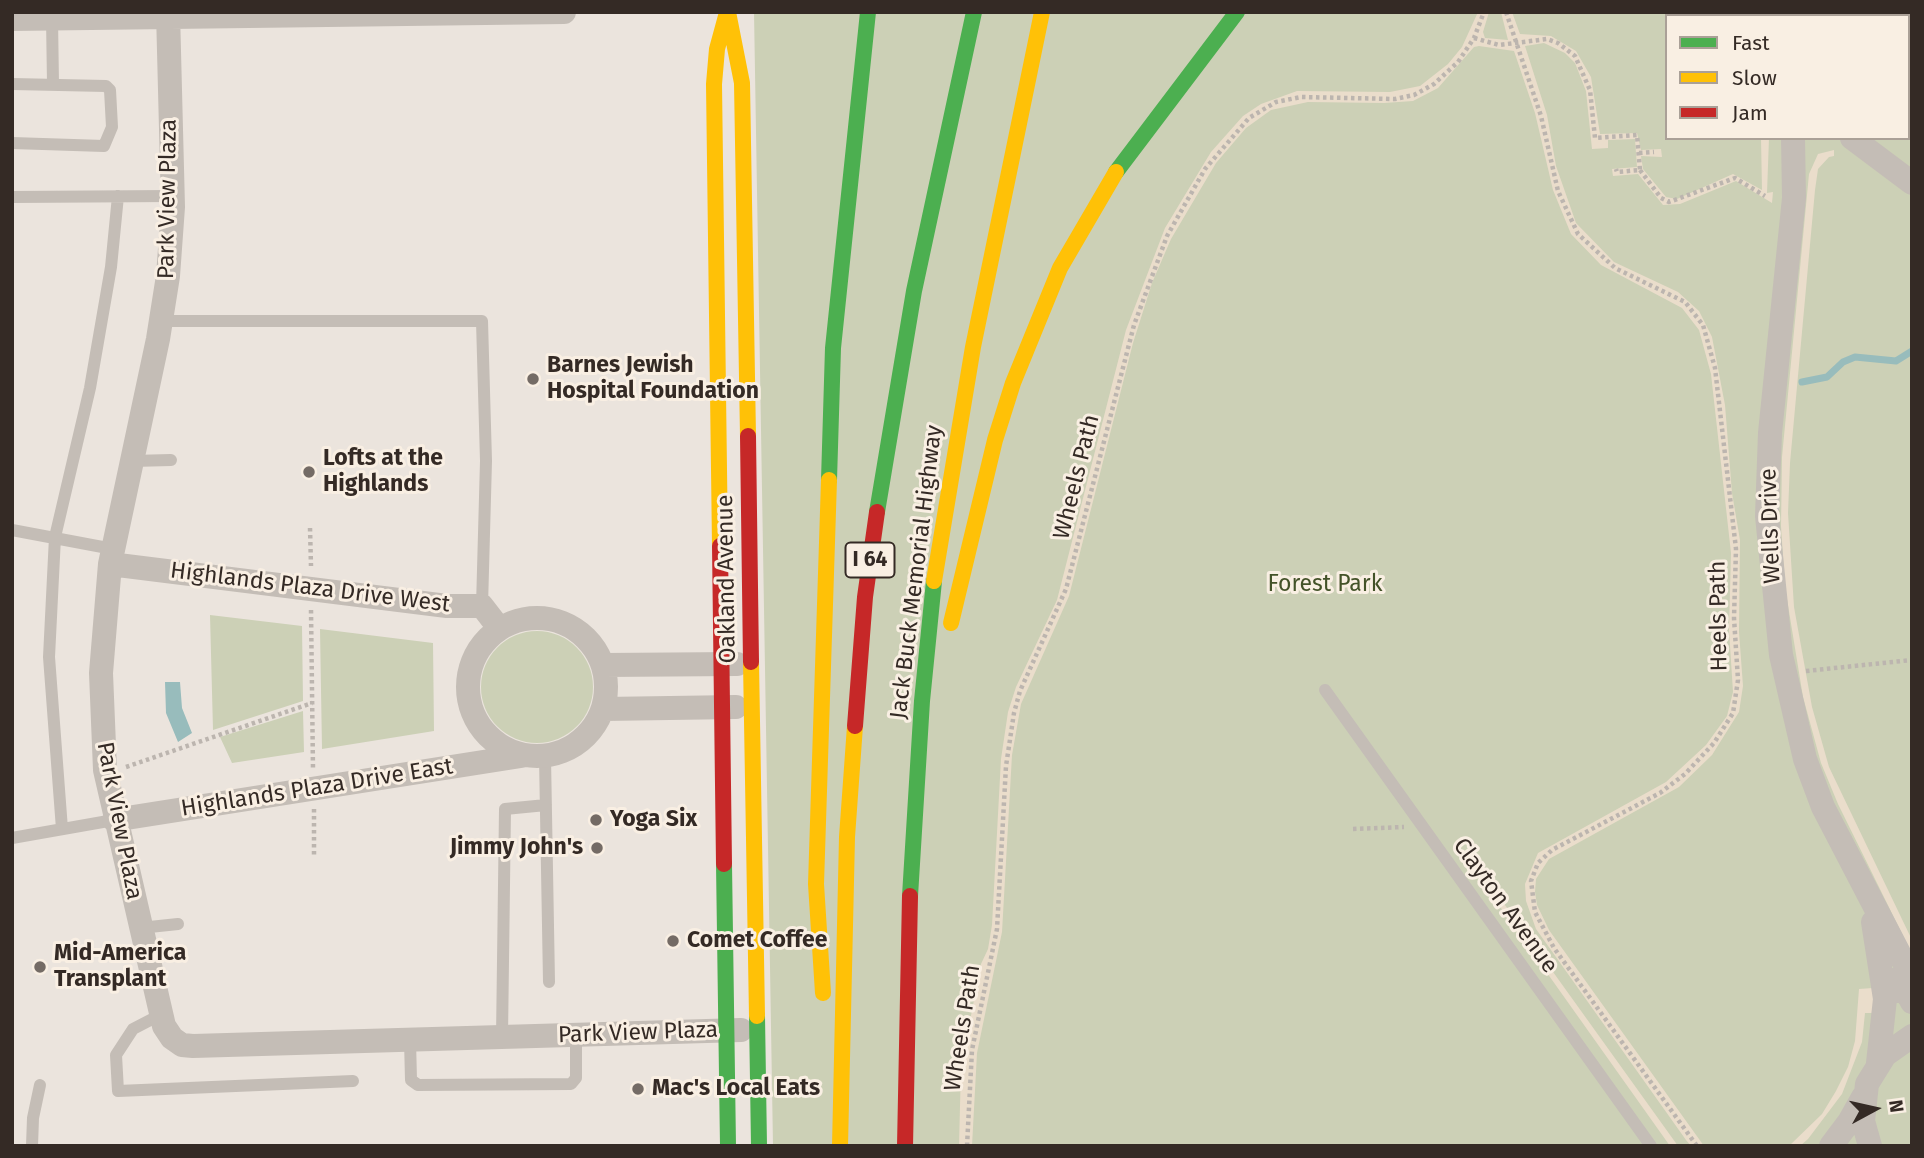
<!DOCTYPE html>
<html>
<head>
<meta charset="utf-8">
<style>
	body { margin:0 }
	#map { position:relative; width:1924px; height:1158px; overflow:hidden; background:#ebe4dd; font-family:"Fira Sans",sans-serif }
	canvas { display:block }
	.frame { position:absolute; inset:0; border:14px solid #342a25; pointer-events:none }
	.legend { position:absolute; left:1665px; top:14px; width:245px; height:126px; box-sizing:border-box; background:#f9efe3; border:2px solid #aaa097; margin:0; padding:9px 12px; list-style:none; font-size:21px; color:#342a25 }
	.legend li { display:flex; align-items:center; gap:14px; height:35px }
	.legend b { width:35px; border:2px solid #aaa097 }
	.north { position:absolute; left:1840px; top:1074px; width:70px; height:70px; -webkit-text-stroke:5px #f9efe3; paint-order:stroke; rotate:82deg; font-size:19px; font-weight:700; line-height:28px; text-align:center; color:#342a25 }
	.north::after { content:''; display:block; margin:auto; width:24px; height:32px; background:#342a25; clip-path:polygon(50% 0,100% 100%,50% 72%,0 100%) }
</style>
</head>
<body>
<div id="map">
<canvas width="1924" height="1158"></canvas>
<div class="frame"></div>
<ul class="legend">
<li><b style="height:9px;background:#4caf50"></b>Fast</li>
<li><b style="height:9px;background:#ffc107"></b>Slow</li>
<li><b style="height:9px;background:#c62828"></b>Jam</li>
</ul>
<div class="north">N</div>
</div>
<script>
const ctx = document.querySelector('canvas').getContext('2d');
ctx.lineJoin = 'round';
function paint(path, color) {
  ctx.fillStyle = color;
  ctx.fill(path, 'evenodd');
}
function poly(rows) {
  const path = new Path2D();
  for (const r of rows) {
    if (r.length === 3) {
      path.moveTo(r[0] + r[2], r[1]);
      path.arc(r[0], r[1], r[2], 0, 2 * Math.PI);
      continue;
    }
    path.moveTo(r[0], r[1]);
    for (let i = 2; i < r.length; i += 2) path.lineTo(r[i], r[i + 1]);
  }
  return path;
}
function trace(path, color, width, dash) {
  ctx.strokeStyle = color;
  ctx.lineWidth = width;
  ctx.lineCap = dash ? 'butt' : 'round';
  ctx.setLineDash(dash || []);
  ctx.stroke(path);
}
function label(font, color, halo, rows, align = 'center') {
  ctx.font = font + ' "Fira Sans",sans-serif';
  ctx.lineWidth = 6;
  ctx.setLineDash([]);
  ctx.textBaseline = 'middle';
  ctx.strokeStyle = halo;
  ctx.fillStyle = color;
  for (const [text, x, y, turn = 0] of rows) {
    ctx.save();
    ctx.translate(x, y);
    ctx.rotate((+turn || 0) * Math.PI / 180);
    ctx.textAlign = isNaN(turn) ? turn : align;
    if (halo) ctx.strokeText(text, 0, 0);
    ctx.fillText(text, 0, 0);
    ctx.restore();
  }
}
const green = poly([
	[754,12,1912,12,1912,1146,773,1146],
	[1667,16,1908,16,1908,138,1667,138],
	[210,615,302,626,303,701,213,730],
	[320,629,433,643,434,731,322,749],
	[537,687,56],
	[303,711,304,752,232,763,220,737]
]);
const plaza = poly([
	[1478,12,1489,12,1483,32,1485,38,1508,40,1501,12,1512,12,1520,34,1551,36,1576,51,1591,77,1600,134,1637,133,1641,150,1661,149,1662,157,1641,156,1643,169,1666,197,1677,199,1733,174,1762,190,1761,138,1769,138,1767,193,1773,192,1772,203,1736,181,1680,204,1663,205,1638,174,1613,176,1612,169,1637,167,1635,139,1608,140,1608,148,1592,149,1586,91,1575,63,1565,53,1544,43,1525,46,1547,115,1556,166,1576,223,1614,262,1678,292,1699,311,1712,337,1725,405,1732,493,1740,540,1739,632,1743,686,1739,712,1712,755,1679,787,1549,859,1536,879,1535,892,1537,905,1549,930,1704,1146,1691,1146,1686,1140,1536,929,1526,901,1525,884,1538,853,1666,782,1706,745,1727,716,1733,692,1729,630,1731,553,1711,374,1699,330,1682,308,1601,265,1571,234,1553,190,1535,113,1514,51,1479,46,1474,47,1438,88,1413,101,1384,103,1308,102,1271,110,1246,128,1216,163,1171,239,1152,283,1133,343,1069,596,1021,704,1012,755,1002,932,977,1053,972,1146,959,1146,961,1067,981,964,988,949,992,925,1001,759,1008,712,1016,687,1057,600,1126,330,1165,228,1211,152,1243,116,1261,104,1297,91,1390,92,1420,86,1448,64,1462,47],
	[1834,150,1834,156,1829,157,1818,169,1815,190,1790,463,1788,513,1794,607,1812,707,1829,767,1912,940,1912,954,1838,804,1821,763,1803,697,1785,587,1781,526,1782,457,1809,174,1818,154],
	[1482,873,1678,1146,1670,1146,1481,880],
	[1873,988,1873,1013,1865,1013,1862,1042,1842,1094,1808,1139,1800,1146,1789,1146,1822,1114,1836,1091,1848,1067,1855,1041,1859,989]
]);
const water = poly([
	[165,682,180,682,182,708,192,733,178,742,166,713]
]);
const stream = poly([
	[1802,382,1827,377,1843,362,1855,357,1896,361,1912,351]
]);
const path = poly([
	[1506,12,1541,116,1558,191,1578,234,1615,268,1685,302,1703,325,1715,368,1736,549,1734,618,1738,680,1733,713,1714,743,1685,774,1660,793,1552,850,1538,863,1531,881,1535,912,1554,948,1697,1146],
	[1474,38,1499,45,1547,39,1558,43,1575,56,1590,90,1595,138,1637,135,1640,170,1617,172,1616,169],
	[1908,128,1912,122],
	[1639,153,1654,152],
	[1640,170,1661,198,1669,202,1735,178,1765,196],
	[310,528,311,566],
	[311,610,313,769],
	[1806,671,1912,660],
	[126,767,312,703],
	[314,809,314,855],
	[1353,829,1404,827],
	[967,1146,972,1050,997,929,1006,766,1014,713,1020,691,1066,589,1134,325,1167,236,1205,169,1249,118,1276,102,1301,97,1395,99,1414,95,1434,84,1458,62,1474,38,1484,12]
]);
const lane = poly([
	[52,18,53,84],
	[12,84,106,86,110,90,112,127,104,146,12,143],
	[12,197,172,196],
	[162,321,482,321,486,461,482,606],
	[132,461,171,460],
	[12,530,113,549],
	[1325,690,1651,1146],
	[545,757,549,982],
	[62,829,49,657,55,537,90,388,111,267,118,196],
	[12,838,114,820],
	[140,928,178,924],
	[160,1015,133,1029,116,1055,118,1091,353,1081],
	[502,1037,505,809,546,805],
	[410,1040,411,1080,418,1085,571,1084,576,1078,576,1035],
	[32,1146,33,1118,40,1085]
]);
const street = poly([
	[168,12,173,207,168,276,158,339,110,564,101,673,105,770,164,1026,172,1038,182,1045,193,1046,741,1030],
	[1697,12,1701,16],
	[12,19,564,12],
	[1793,138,1794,198,1770,433,1767,516,1781,655,1805,759,1823,807,1912,978],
	[1852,138,1912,183],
	[110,564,447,606,482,606,499,628],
	[537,687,69],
	[604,665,737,664],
	[604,709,736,707],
	[114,820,521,756],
	[1873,922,1885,999,1878,1063],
	[1898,991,1899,978,1912,1002],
	[1831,1146,1849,1122,1863,1097],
	[1870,1146,1863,1121,1867,1084,1885,1055,1912,1036]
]);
const fast = poly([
	[1116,172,1237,12],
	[829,480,833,348,868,12],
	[877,512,914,291,974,12],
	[724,864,728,1146],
	[910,896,922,701,934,581],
	[757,1016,759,1146]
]);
const slow = poly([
	[728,12,742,83,748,436],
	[720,546,714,84,717,49,726,16],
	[934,581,973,347,1042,12],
	[951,623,995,440,1013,383,1060,268,1116,172],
	[751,662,757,1016],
	[823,993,816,884,829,480],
	[840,1146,847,837,855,726]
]);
const jam = poly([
	[748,436,751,662],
	[720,546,724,864],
	[855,726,865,597,877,512],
	[905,1146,910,896]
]);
const markers = [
	[533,379,7,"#746b65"],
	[309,472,7,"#746b65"],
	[596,820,7,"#746b65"],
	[597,848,7,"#746b65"],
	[673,941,7,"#746b65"],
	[40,967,7,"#746b65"],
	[638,1089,7,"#746b65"]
];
const shields = [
	[870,560,49]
];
const shieldNames = [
	["I 64",870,560]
];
const streetNames = [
	["Park View Plaza",168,199,-89],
	["Wheels Path",1077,477,-76],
	["Wells Drive",1771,526,-92],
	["Jack Buck Memorial Highway",917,572,-83],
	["Oakland Avenue",727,579,-91],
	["Highlands Plaza Drive West",310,588,7],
	["Heels Path",1719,616,-91],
	["Highlands Plaza Drive East",317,788,-9],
	["Park View Plaza",119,821,79],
	["Clayton Avenue",1505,906,54],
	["Wheels Path",963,1028,-81],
	["Park View Plaza",638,1033,-2]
];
const poiNames = [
	["Barnes Jewish",547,366],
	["Hospital Foundation",547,392],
	["Lofts at the",323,459],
	["Highlands",323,485],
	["Yoga Six",610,820],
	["Jimmy John's",583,848,"right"],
	["Comet Coffee",687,941],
	["Mid-America",54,954],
	["Transplant",54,980],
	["Mac's Local Eats",652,1089]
];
const parkNames = [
	["Forest Park",1325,585]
];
paint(green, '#ccd0b6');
paint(plaza, '#eaddcb');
paint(water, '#98bcbc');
trace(stream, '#98bcbc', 7);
trace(path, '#bcb5af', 4.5, [3.5, 3.5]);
trace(lane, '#c4bdb6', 12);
trace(street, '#c4bdb6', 24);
trace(fast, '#4caf50', 16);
trace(slow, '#ffc107', 16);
trace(jam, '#c62828', 16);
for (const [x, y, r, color] of markers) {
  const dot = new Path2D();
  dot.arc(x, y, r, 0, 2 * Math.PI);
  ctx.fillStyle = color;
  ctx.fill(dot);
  trace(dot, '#f9efe3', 2.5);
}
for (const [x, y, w] of shields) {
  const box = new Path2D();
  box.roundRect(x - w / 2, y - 17.5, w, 35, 5);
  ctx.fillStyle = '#f9efe3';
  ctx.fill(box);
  trace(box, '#342a25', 2);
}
label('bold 21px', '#342a25', null, shieldNames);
label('23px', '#342a25', '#f9efe3', streetNames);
label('bold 23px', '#342a25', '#f9efe3', poiNames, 'left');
label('23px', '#435228', '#f9efe3', parkNames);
</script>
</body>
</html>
